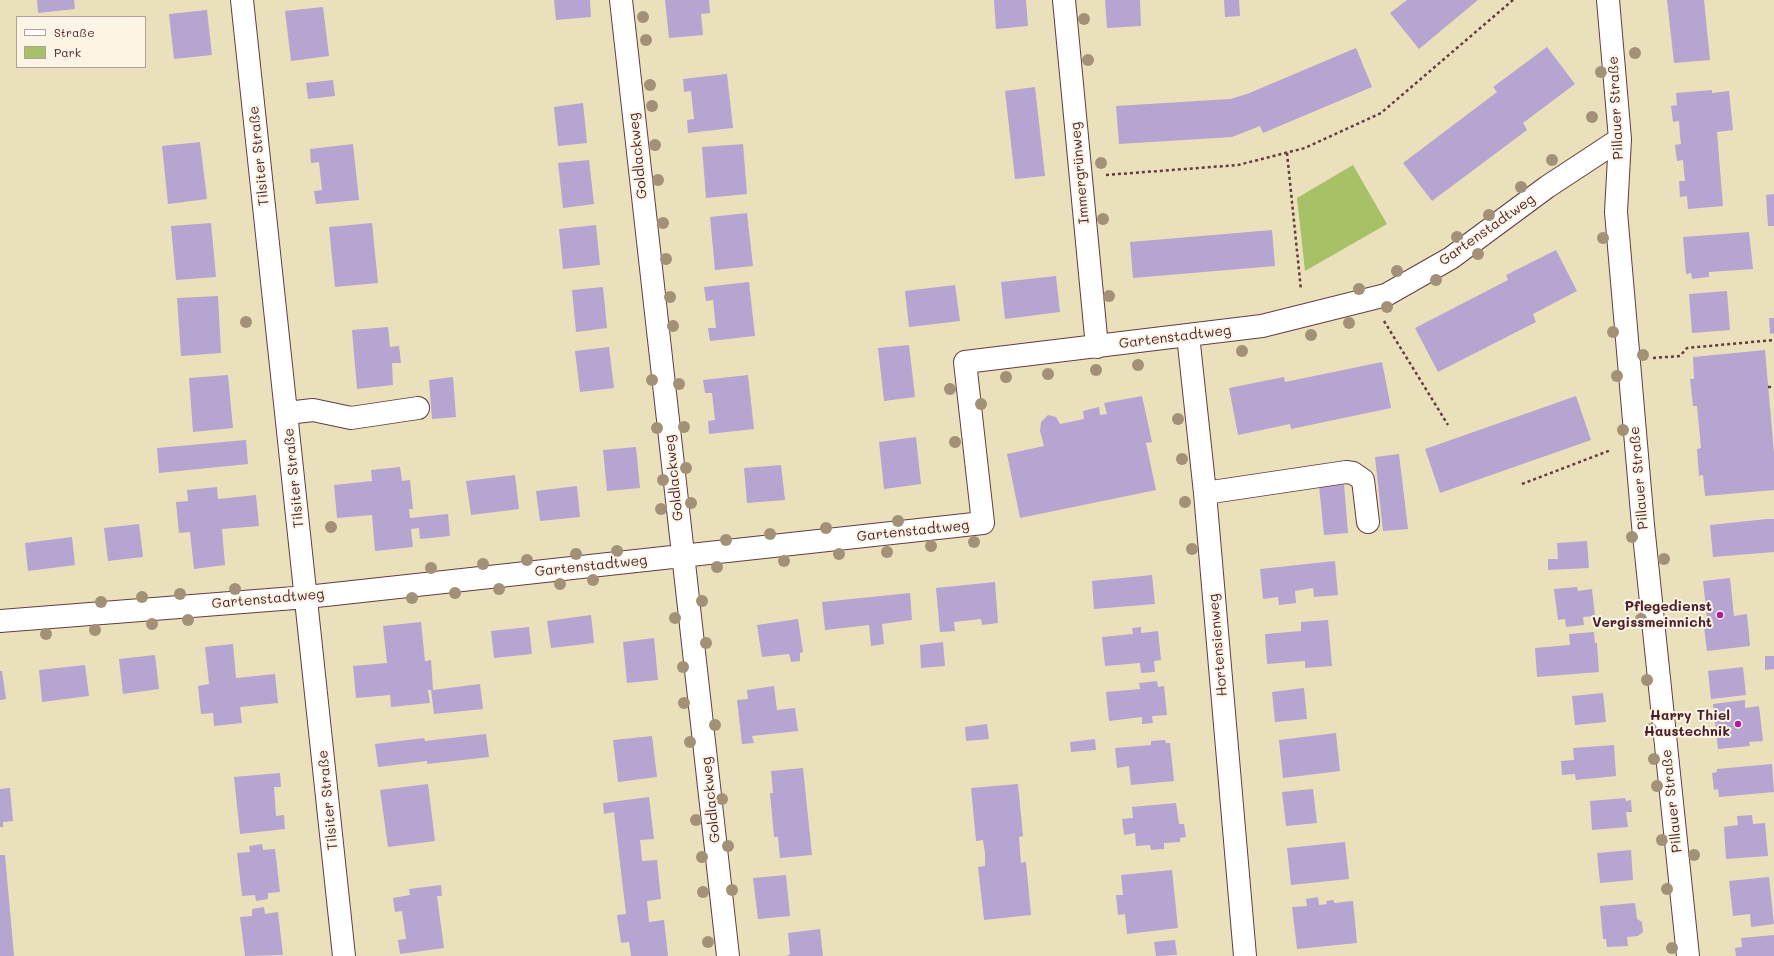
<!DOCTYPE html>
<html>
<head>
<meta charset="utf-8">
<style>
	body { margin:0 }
	#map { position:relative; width:1774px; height:956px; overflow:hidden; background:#ebe0bc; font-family:Mali,sans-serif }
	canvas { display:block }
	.legend { position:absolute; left:16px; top:16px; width:130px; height:52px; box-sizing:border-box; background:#fcf5e5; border:1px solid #b59f9b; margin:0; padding:5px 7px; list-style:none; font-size:12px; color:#4a1f2b }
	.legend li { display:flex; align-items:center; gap:8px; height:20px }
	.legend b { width:20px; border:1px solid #b59f9b }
</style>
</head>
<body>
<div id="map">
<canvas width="1774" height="956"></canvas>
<ul class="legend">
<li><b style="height:5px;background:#fff"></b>Straße</li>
<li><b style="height:11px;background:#a7c167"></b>Park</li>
</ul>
</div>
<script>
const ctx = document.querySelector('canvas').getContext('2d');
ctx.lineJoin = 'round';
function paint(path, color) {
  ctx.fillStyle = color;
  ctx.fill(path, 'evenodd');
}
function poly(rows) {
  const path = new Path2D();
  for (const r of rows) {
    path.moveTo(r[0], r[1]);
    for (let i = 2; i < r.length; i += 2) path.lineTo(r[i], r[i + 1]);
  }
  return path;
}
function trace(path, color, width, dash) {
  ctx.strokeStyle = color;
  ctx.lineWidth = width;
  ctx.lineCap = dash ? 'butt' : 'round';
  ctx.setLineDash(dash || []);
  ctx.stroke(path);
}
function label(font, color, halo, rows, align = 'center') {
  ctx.font = font + ' Mali,sans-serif';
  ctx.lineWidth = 4;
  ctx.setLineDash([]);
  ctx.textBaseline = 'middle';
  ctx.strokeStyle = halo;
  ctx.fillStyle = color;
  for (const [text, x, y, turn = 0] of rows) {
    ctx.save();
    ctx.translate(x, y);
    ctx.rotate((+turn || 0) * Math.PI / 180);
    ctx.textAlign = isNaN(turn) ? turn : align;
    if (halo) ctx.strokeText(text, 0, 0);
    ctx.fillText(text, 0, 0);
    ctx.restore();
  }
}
const green = poly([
	[1353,165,1387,224,1305,271,1297,198]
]);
const building = poly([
	[37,0,74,0,75,9,38,13],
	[554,0,590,0,591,17,556,20],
	[665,0,709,0,710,13,701,14,703,35,669,38],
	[994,0,1026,0,1028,26,996,29],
	[1105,0,1140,0,1141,26,1107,28],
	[1224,0,1239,0,1240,16,1225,17],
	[1407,0,1478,0,1419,49,1390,13],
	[1667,0,1704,0,1710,60,1674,63],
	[323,7,329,56,291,61,285,11],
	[207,10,212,55,174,59,169,14],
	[1547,47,1575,84,1523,123,1527,130,1432,201,1403,163,1497,92,1493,87],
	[1356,48,1372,87,1263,133,1260,126,1232,137,1119,144,1116,106,1230,99,1247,94],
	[727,74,733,128,688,133,687,120,694,119,691,91,684,92,683,79],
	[333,80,335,96,308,99,306,83],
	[1035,87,1045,176,1015,179,1005,91],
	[1712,90,1712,93,1729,91,1733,130,1717,132,1723,206,1688,209,1687,196,1680,197,1679,181,1685,181,1684,172,1683,160,1677,161,1675,145,1681,144,1680,136,1679,121,1673,122,1671,106,1677,105,1676,93],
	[583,103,587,143,558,146,554,107],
	[200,142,207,199,168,204,162,146],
	[353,144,359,200,316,204,314,191,322,190,319,162,311,163,310,149],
	[743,144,747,194,706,198,702,147],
	[589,160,594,204,563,208,558,163],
	[1774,194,1774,226,1768,226,1766,195],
	[747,213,753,266,715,270,710,217],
	[211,223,216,277,176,280,171,226],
	[372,223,378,283,335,287,329,227],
	[596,225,600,265,563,269,559,229],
	[1272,230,1275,266,1133,278,1130,242],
	[1749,232,1753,269,1709,272,1709,277,1692,279,1691,273,1686,274,1683,237],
	[1556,250,1577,291,1533,314,1536,322,1438,372,1415,328,1508,280,1506,275],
	[1056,276,1060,312,1005,319,1001,282],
	[749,282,755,336,710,341,708,328,716,328,713,300,706,301,704,287],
	[955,285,960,321,909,327,905,291],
	[603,287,607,328,576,332,572,290],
	[1727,291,1730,330,1692,333,1689,294],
	[218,296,221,353,181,356,177,298],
	[1769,318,1774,318,1774,333,1770,334],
	[388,327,390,347,399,346,401,363,392,363,393,385,357,389,352,330],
	[909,345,915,397,884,401,878,348],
	[609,347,614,388,580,392,575,351],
	[1765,350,1774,453,1774,490,1705,496,1703,475,1699,476,1697,449,1701,448,1697,406,1693,406,1690,379,1694,379,1693,357],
	[1382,362,1391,408,1291,429,1290,424,1238,435,1229,388,1284,377,1285,382],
	[228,375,233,428,193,432,189,378],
	[748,375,754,429,709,434,708,421,715,420,712,393,705,393,703,380],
	[453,377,456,417,432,419,429,380],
	[1142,396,1152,442,1146,443,1156,490,1020,518,1007,454,1044,446,1040,431,1041,422,1048,415,1056,417,1060,424,1084,419,1083,411,1099,407,1100,415,1107,414,1104,403],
	[1576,396,1591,440,1440,493,1425,449],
	[916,437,921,484,884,489,879,442],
	[246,440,248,464,159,473,157,448],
	[636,447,640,488,607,491,603,450],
	[1399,454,1408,529,1383,531,1375,457],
	[781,465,785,500,747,503,744,468],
	[400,467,402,481,410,480,413,509,409,509,410,518,448,514,450,536,420,539,419,528,411,529,413,547,375,551,372,515,337,518,334,485,372,481,371,470],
	[515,475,519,509,471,515,466,481],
	[1344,484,1348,533,1324,535,1319,486],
	[577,486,580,517,540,521,536,491],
	[217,487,218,499,256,495,259,526,222,529,225,565,194,569,190,532,179,533,176,502,188,501,187,490],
	[1767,519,1774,519,1774,552,1713,557,1710,525],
	[139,524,143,557,108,561,104,528],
	[72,537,75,565,28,571,25,543],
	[1587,541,1589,568,1548,570,1548,559,1558,559,1557,543],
	[1335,561,1338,595,1314,597,1313,588,1295,591,1296,603,1279,605,1278,597,1263,599,1260,569],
	[1152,575,1155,604,1094,609,1092,581],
	[1730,578,1734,616,1747,614,1750,646,1707,651,1703,619,1707,618,1703,581],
	[995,582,998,623,982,625,981,619,954,622,955,631,940,632,936,588],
	[1577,587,1578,591,1592,589,1595,616,1583,617,1584,625,1566,627,1565,619,1558,620,1554,589],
	[910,593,912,620,882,624,884,644,871,646,869,625,825,630,822,602],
	[591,615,594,643,551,648,547,621],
	[798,619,803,652,800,653,800,661,791,662,789,654,762,657,757,625],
	[1328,620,1332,666,1305,668,1305,661,1267,664,1265,634,1301,631,1301,622],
	[421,622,425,661,431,660,433,690,480,684,483,709,434,714,431,690,428,690,430,703,391,707,390,695,356,698,353,666,387,663,383,626],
	[529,627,532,654,494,658,491,631],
	[1141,627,1141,633,1158,631,1161,660,1154,661,1155,672,1141,673,1140,663,1105,666,1102,637,1133,634,1132,628],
	[1594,632,1595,643,1597,643,1599,672,1537,677,1535,648,1570,645,1569,634],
	[654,638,658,680,627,683,623,642],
	[943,642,945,666,921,668,920,645],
	[233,644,236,678,275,674,278,703,240,707,242,723,214,726,213,713,201,714,198,686,209,684,205,647],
	[155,655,159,689,123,694,119,659],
	[1765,656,1774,656,1774,669,1765,670],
	[85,665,89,696,42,702,39,670],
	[1743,667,1746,695,1711,699,1708,671],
	[0,671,2,671,6,699,0,700],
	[1157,681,1158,687,1164,686,1167,715,1152,716,1153,723,1142,724,1142,717,1109,721,1106,692,1140,689,1139,683],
	[774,686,777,710,795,708,798,731,752,736,754,743,742,744,737,700,748,699,747,690],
	[1304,688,1307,719,1275,722,1272,692],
	[1603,693,1606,722,1575,725,1572,696],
	[1745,700,1745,708,1759,706,1763,741,1749,742,1750,746,1718,749,1713,704],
	[987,724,989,739,966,741,965,727],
	[1336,733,1340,771,1283,778,1279,740],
	[486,734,489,757,427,764,427,761,378,767,375,744,424,738,425,741],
	[652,736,657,777,618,782,613,740],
	[1095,739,1096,750,1071,752,1070,742],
	[1165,740,1166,743,1170,743,1174,781,1131,785,1129,766,1117,768,1115,748,1151,745,1151,741],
	[1614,745,1616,776,1576,780,1575,774,1562,775,1561,761,1574,760,1573,748],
	[1772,764,1774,792,1719,797,1718,789,1714,790,1712,773,1717,772,1717,769],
	[803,768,812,855,780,858,778,837,774,837,770,793,773,793,771,771],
	[280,773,281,787,274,787,276,816,284,815,285,829,240,834,234,777],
	[428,784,435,841,388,847,380,790],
	[1018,784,1023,836,1019,837,1021,863,1026,862,1031,915,984,920,978,867,985,866,985,853,983,840,976,841,971,788],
	[10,788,13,821,3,822,3,827,0,827,0,789],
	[1313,789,1317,823,1286,826,1282,792],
	[649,797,654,839,640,840,641,850,642,861,657,860,661,899,647,901,648,911,649,922,664,920,668,956,631,956,629,942,621,943,617,915,626,914,614,812,604,814,603,803],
	[1625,798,1626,801,1631,800,1632,812,1626,812,1628,827,1592,830,1590,801],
	[1176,803,1179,824,1184,824,1186,837,1180,838,1180,842,1164,843,1164,849,1151,850,1150,845,1136,846,1135,833,1124,835,1122,819,1133,818,1132,807],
	[1752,815,1753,824,1765,823,1768,856,1726,859,1724,827,1738,825,1737,816],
	[1345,842,1349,879,1291,885,1287,848],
	[262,844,263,850,275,849,280,892,268,893,268,899,256,901,255,895,242,896,237,853,250,852,249,846],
	[1631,850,1633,880,1600,883,1597,853],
	[0,855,5,855,14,956,0,956],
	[1172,870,1178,928,1127,934,1125,914,1118,915,1116,895,1123,895,1121,875],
	[786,875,790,916,758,919,753,878],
	[1769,877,1774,924,1751,927,1750,914,1733,916,1729,881],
	[441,885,442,896,437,896,444,948,400,954,398,940,406,939,402,911,395,912,393,898,410,895,409,889],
	[1318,897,1319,905,1327,904,1326,901,1334,900,1334,903,1353,901,1357,943,1297,949,1292,907,1307,906,1306,899],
	[1635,903,1637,919,1642,922,1643,932,1638,936,1627,937,1628,946,1607,947,1606,939,1603,939,1600,906],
	[264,907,265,914,278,912,283,955,245,956,240,917,252,916,252,909],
	[820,929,823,956,787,956,790,954,788,933],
	[1774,935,1774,956,1736,956,1735,948,1742,947,1741,938],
	[1175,940,1177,955,1156,956,1154,942]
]);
const path = poly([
	[1287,153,1301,290],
	[1106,175,1238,165,1305,148,1381,113,1513,0],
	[1384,321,1448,425],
	[1653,358,1680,356,1687,348,1774,340],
	[1768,387,1774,387],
	[1522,484,1611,450]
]);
const minor = poly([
	[242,0,344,956],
	[621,0,728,956],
	[1064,0,1097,347],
	[1608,0,1620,139,1616,212,1643,525,1688,956],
	[1188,335,1205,493,1245,956],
	[287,413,313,410,351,418,418,408],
	[1205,493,1346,472,1353,473,1363,480,1368,522],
	[0,621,307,597,983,523,965,362,1262,326,1386,295,1451,258,1547,187,1620,139]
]);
const trees = [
	[643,17],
	[1084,19],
	[646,40],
	[1635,53],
	[1088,60],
	[1601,72],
	[650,85],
	[652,106],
	[1592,117],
	[655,145],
	[1552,160],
	[1101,163],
	[658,180],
	[1521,187],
	[1489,215],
	[1103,219],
	[663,223],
	[1457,237],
	[1603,238],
	[1478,254],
	[666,259],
	[1397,271],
	[1436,280],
	[1359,289],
	[1109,296],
	[670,297],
	[1387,307],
	[246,322],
	[1349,323],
	[673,326],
	[1613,332],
	[1311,335],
	[1242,351],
	[1643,355],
	[1138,365],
	[1096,370],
	[1048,374],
	[1617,376],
	[1006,377],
	[652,380],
	[679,384],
	[950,389],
	[981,404],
	[1178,419],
	[684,427],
	[657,428],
	[1623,430],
	[955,442],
	[1182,459],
	[686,468],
	[663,480],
	[1185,502],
	[691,503],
	[661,509],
	[898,521],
	[331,527],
	[826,528],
	[770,534],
	[1632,537],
	[726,540],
	[974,542],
	[931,546],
	[1192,549],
	[617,551],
	[887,552],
	[576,554],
	[839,554],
	[1664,559],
	[527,560],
	[784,561],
	[483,564],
	[717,567],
	[431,568],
	[593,580],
	[560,584],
	[235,589],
	[499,589],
	[455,593],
	[180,594],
	[142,597],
	[412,598],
	[702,601],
	[101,602],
	[675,618],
	[1641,619],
	[188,620],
	[152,624],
	[95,630],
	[46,634],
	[706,643],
	[683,667],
	[1647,680],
	[684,703],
	[715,725],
	[1651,729],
	[690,742],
	[1654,759],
	[1657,786],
	[722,799],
	[696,820],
	[1662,840],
	[728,846],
	[1694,855],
	[702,857],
	[1667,889],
	[732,890],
	[703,892],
	[708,942],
	[1672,948]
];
const markers = [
	[1720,615,4,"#b5179e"],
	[1738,724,4,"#b5179e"]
];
const streetNames = [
	["Pillauer Straße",1616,108,-93],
	["Tilsiter Straße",259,156,-96],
	["Goldlackweg",638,156,-96],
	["Immergrünweg",1080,173,-95],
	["Gartenstadtweg",1487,230,-35],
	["Gartenstadtweg",1175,337,-7],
	["Tilsiter Straße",294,478,-96],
	["Goldlackweg",674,478,-96],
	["Pillauer Straße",1639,478,-95],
	["Gartenstadtweg",913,531,-6],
	["Gartenstadtweg",591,566,-6],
	["Gartenstadtweg",268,599,-5],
	["Hortensienweg",1218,645,-95],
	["Tilsiter Straße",328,800,-96],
	["Goldlackweg",711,800,-96],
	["Pillauer Straße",1672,801,-96]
];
const poiNames = [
	["Pflegedienst",1712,607],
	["Vergissmeinnicht",1712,623],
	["Harry Thiel",1730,716],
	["Haustechnik",1730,732]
];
paint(green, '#a7c167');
paint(building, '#b6a5d0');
trace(minor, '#623c41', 24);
trace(path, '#623c41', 2.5, [3, 3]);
trace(minor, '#fff', 22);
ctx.fillStyle = '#a29176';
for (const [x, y] of trees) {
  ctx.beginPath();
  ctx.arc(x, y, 6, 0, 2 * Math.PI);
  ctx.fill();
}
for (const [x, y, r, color] of markers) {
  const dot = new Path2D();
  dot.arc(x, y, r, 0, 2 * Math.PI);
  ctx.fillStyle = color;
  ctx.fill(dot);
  trace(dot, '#fcf5e5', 1.5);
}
label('14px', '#4a1f2b', '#fcf5e5', streetNames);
label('bold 14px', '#4a1f2b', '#fcf5e5', poiNames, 'right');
</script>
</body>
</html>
